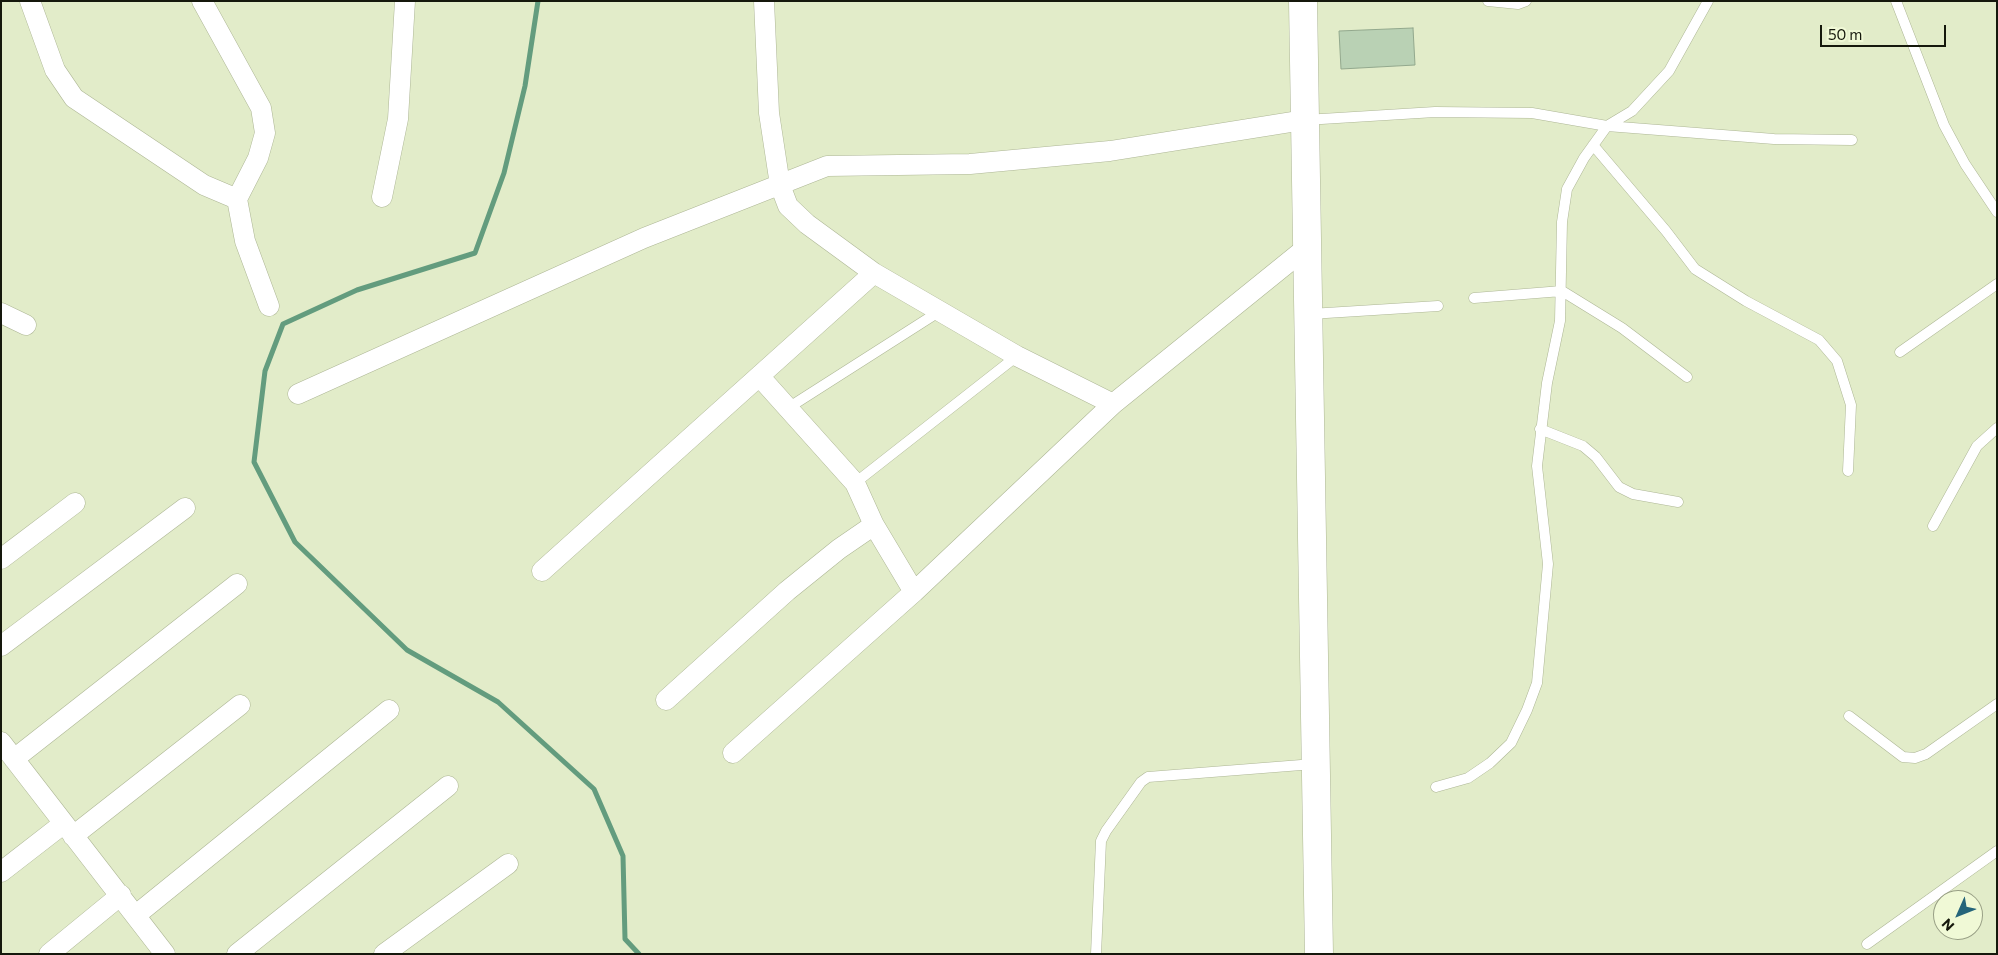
<!DOCTYPE html>
<html>
<head>
<meta charset="utf-8">
<style>
	body { margin:0 }
	#map { position:relative; width:1998px; height:955px; overflow:hidden; background:#e2ecc9; font-family:Commissioner,sans-serif }
	canvas { display:block }
	.frame { position:absolute; inset:0; border:2px solid #15180c; pointer-events:none }
	.north { position:absolute; left:1933px; top:890px; width:50px; height:50px; box-sizing:border-box; background:#f0f9d6; border:1px solid #989f85; border-radius:50%; rotate:226deg; font-size:14px; font-weight:700; line-height:20px; text-align:center; color:#15180c }
	.north::after { content:''; display:block; margin:auto; width:18px; height:22px; background:#25657a; clip-path:polygon(50% 0,100% 100%,50% 72%,0 100%) }
	.scale { position:absolute; left:1820px; top:25px; width:126px; height:22px; box-sizing:border-box; border:2px solid #15180c; border-top:0; padding-left:6px; font-size:15px; line-height:18px; white-space:nowrap; color:#15180c; -webkit-text-stroke:4px #f0f9d6; paint-order:stroke }
</style>
</head>
<body>
<div id="map">
<canvas width="1998" height="955"></canvas>
<div class="frame"></div>
<div class="north">N</div>
<div class="scale">50 m</div>
</div>
<script>
const ctx = document.querySelector('canvas').getContext('2d');
ctx.lineJoin = 'round';
function poly(rows) {
  const path = new Path2D();
  for (const r of rows) {
    path.moveTo(r[0], r[1]);
    for (let i = 2; i < r.length; i += 2) path.lineTo(r[i], r[i + 1]);
  }
  return path;
}
function trace(path, color, width, dash) {
  ctx.strokeStyle = color;
  ctx.lineWidth = width;
  ctx.lineCap = dash ? 'butt' : 'round';
  ctx.setLineDash(dash || []);
  ctx.stroke(path);
}
function paint(path, color) {
  ctx.fillStyle = color;
  ctx.fill(path, 'evenodd');
}
const stream = poly([
	[538,1,525,86,504,173,475,253,357,290,283,324,265,371,254,462,295,542,407,650,498,702,594,789,623,856,625,939,639,954]
]);
const building = poly([
	[1413,28,1415,65,1341,69,1339,31,1413,28]
]);
const service = poly([
	[1488,1,1518,4,1526,1],
	[1896,1,1944,125,1965,164,1997,212],
	[1305,120,1435,112,1532,113,1607,126,1774,139,1852,140],
	[1593,145,1666,231,1695,269,1746,301,1819,340,1837,361,1851,405,1848,471],
	[1474,298,1562,291,1622,328,1687,377],
	[1310,314,1438,306],
	[1900,352,1997,284],
	[788,408,940,311],
	[1540,429,1583,446,1596,457,1619,487,1633,494,1678,502],
	[855,483,1017,356],
	[1933,526,1977,446,1997,428],
	[1849,716,1903,757,1915,758,1926,754,1997,704],
	[1436,787,1468,778,1490,763,1511,743,1527,710,1537,683,1548,564,1537,466,1547,383,1560,321,1562,222,1567,189,1584,158,1607,126,1632,111,1669,71,1708,1],
	[1867,944,1997,851],
	[1096,954,1101,841,1106,831,1141,782,1148,777,1314,764]
]);
const minor = poly([
	[30,1,55,70,74,98,204,185,237,199],
	[202,1,261,108,265,133,258,158,237,199,245,241,269,306],
	[764,1,769,113,780,185,788,206,807,224,874,273,1017,356,1113,404],
	[382,197,398,119,405,1],
	[1,313,26,325],
	[760,377,855,483,874,525,914,592],
	[298,394,644,238,827,166,970,164,1110,151,1304,120],
	[1,559,75,503],
	[542,571,874,273],
	[1,646,185,508],
	[666,700,787,591,839,549,874,525],
	[1,742,165,954],
	[733,753,914,592,1113,404,1306,248],
	[14,759,237,584],
	[73,836,240,705],
	[1,872,63,824],
	[136,915,389,710],
	[49,954,121,895],
	[237,954,448,786],
	[384,954,508,864]
]);
const primary = poly([
	[1303,1,1319,954]
]);
trace(stream, '#639c7e', 5);
paint(building, '#b9d1b4');
trace(building, '#92a88d', 1);
trace(service, '#adb695', 11);
trace(minor, '#adb695', 21);
trace(primary, '#adb695', 29);
trace(service, '#fff', 10);
trace(minor, '#fff', 20);
trace(primary, '#fff', 28);
</script>
</body>
</html>
